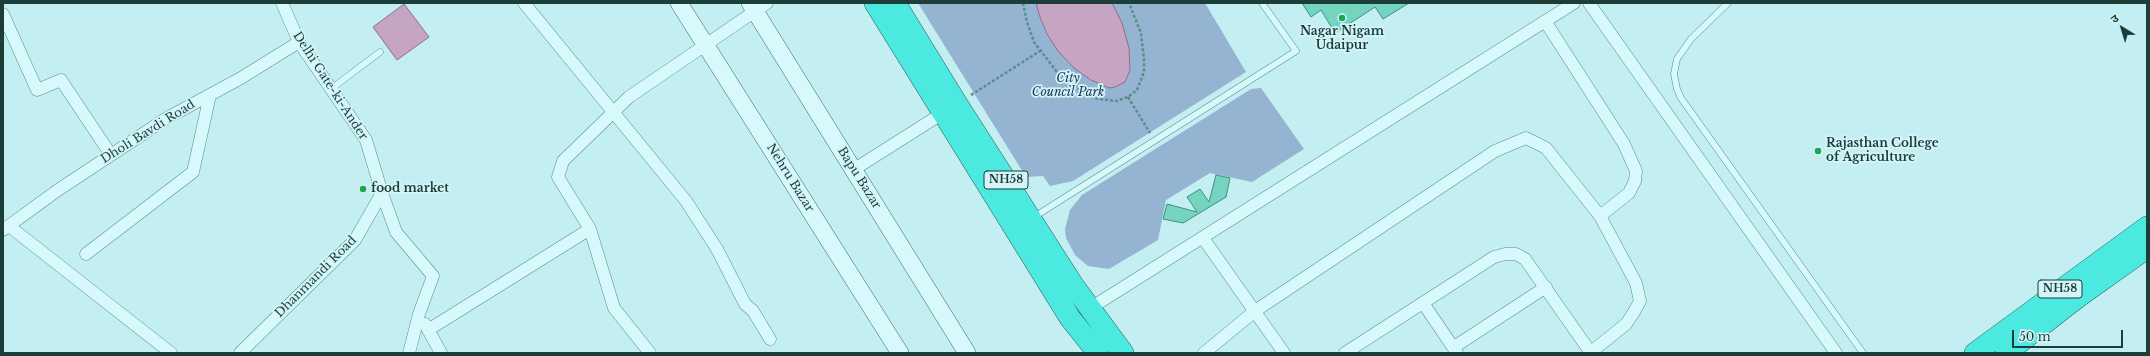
<!DOCTYPE html>
<html>
<head>
<meta charset="utf-8">
<style>
	body { margin:0 }
	#map { position:relative; width:2150px; height:356px; overflow:hidden; background:#c3eff2; font-family:"Libre Baskerville","Noto Sans Devanagari",serif }
	canvas { display:block }
	.frame { position:absolute; inset:0; border:4px solid #1d3d39; pointer-events:none }
	.north { position:absolute; left:2102px; top:8px; width:40px; height:40px; -webkit-text-stroke:3px #d3f5f9; paint-order:stroke; rotate:322deg; font-size:11px; font-weight:700; line-height:16px; text-align:center; color:#1d3d39 }
	.north::after { content:''; display:block; margin:auto; width:14px; height:18px; background:#1d3d39; clip-path:polygon(50% 0,100% 100%,50% 72%,0 100%) }
	.scale { position:absolute; left:2012px; top:330px; width:111px; height:18px; box-sizing:border-box; border:2px solid #1d3d39; border-top:0; padding-left:5px; font-size:12px; line-height:14px; white-space:nowrap; color:#1d3d39; -webkit-text-stroke:3px #d3f5f9; paint-order:stroke }
</style>
</head>
<body>
<div id="map">
<canvas width="2150" height="356"></canvas>
<div class="frame"></div>
<div class="north">उ</div>
<div class="scale">50 m</div>
</div>
<script>
const ctx = document.querySelector('canvas').getContext('2d');
ctx.lineJoin = 'round';
function paint(path, color) {
  ctx.fillStyle = color;
  ctx.fill(path, 'evenodd');
}
function poly(rows) {
  const path = new Path2D();
  for (const r of rows) {
    path.moveTo(r[0], r[1]);
    for (let i = 2; i < r.length; i += 2) path.lineTo(r[i], r[i + 1]);
  }
  return path;
}
function trace(path, color, width, dash) {
  ctx.strokeStyle = color;
  ctx.lineWidth = width;
  ctx.lineCap = dash ? 'butt' : 'round';
  ctx.setLineDash(dash || []);
  ctx.stroke(path);
}
function label(font, color, halo, rows, align = 'center') {
  ctx.font = font + ' "Libre Baskerville",serif';
  ctx.lineWidth = 3.5;
  ctx.setLineDash([]);
  ctx.textBaseline = 'middle';
  ctx.strokeStyle = halo;
  ctx.fillStyle = color;
  for (const [text, x, y, turn = 0] of rows) {
    ctx.save();
    ctx.translate(x, y);
    ctx.rotate((+turn || 0) * Math.PI / 180);
    ctx.textAlign = isNaN(turn) ? turn : align;
    if (halo) ctx.strokeText(text, 0, 0);
    ctx.fillText(text, 0, 0);
    ctx.restore();
  }
}
const green = poly([
	[918,3,1205,3,1246,72,1073,181,1050,186,1043,176,1026,177],
	[1261,88,1304,149,1252,182,1210,173,1166,200,1158,240,1109,269,1088,266,1075,255,1066,238,1065,229,1070,210,1082,195,1251,89]
]);
const water = poly([
	[1036,3,1112,3,1122,23,1129,48,1130,70,1125,82,1115,87,1109,88,1091,80,1075,69,1058,51,1047,34,1040,17,1036,3],
	[404,4,429,37,397,60,373,27,404,4]
]);
const building = poly([
	[1302,3,1409,3,1383,19,1375,7,1335,33,1321,10,1311,17,1302,3],
	[1216,175,1230,178,1226,197,1183,223,1163,219,1167,204,1197,212,1187,197,1200,189,1209,202,1216,175]
]);
const path = poly([
	[1023,3,1027,22,1034,42,1057,72,1087,95,1099,99,1116,101,1128,97,1137,90,1144,72,1144,60,1141,33,1129,3],
	[971,95,1040,51],
	[1128,97,1150,133]
]);
const lane = poly([
	[1728,3,1691,39,1677,59,1674,74,1677,89,1681,98,1863,353],
	[331,89,380,52],
	[1034,217,1296,51,1262,3]
]);
const street = poly([
	[282,3,299,42,366,140,382,193,396,232,433,276,419,314,409,353],
	[524,3,686,201,717,249,745,304,753,311,770,339],
	[1589,3,1836,353],
	[3,14,37,90,61,80,111,155],
	[1545,21,1624,144,1636,171,1635,181,1629,193,1600,216],
	[853,170,943,113],
	[9,226,171,353],
	[590,229,558,177,563,161,629,97,767,3],
	[3,230,58,190,167,118,241,78,299,42],
	[1203,238,1284,353],
	[86,254,193,172,210,95],
	[1423,303,1457,353],
	[1089,309,1574,3],
	[425,324,441,353],
	[428,330,590,229,614,308,650,353],
	[1454,347,1546,287],
	[240,353,355,240,382,193],
	[1204,353,1255,311,1495,151,1526,138,1546,148,1600,216,1636,283,1640,301,1634,312,1626,324,1590,353],
	[1345,353,1494,257,1505,254,1516,254,1525,259,1591,353]
]);
const secondary = poly([
	[679,3,900,353],
	[750,3,967,353]
]);
const highway = poly([
	[875,3,1070,318,1098,353],
	[895,3,957,104,1073,285,1123,353],
	[1975,353,2147,227],
	[2006,353,2078,297,2147,248]
]);
const markers = [
	[1342,18,4,"#21a452"],
	[1818,151,4,"#21a452"],
	[363,189,4,"#21a452"]
];
const shields = [
	[1006,180,44],
	[2060,289,44]
];
const shieldNames = [
	["NH58",1006,180],
	["NH58",2060,289]
];
const poiNames = [
	["Nagar Nigam",1342,32,"center"],
	["Udaipur",1342,46,"center"],
	["Rajasthan College",1826,144],
	["of Agriculture",1826,158],
	["food market",371,189]
];
const parkNames = [
	["City",1068,79],
	["Council Park",1068,93]
];
const streetNames = [
	["Delhi Gate-ki-Ander",330,86,57],
	["Dholi Bavdi Road",148,132,-32],
	["Nehru Bazar",790,178,58],
	["Bapu Bazar",859,178,58],
	["Dhanmandi Road",316,277,-45]
];
paint(green, '#95b4d2');
paint(water, '#c5a5c2');
trace(water, '#946b8f', 1);
paint(building, '#75d4c0');
trace(building, '#3b907d', 1);
trace(lane, '#578f8a', 7);
trace(street, '#578f8a', 13);
trace(secondary, '#3b706a', 18);
trace(highway, '#2c5c55', 22);
trace(path, '#578f8a', 2.5, [3, 2]);
trace(lane, '#d7f9fc', 6);
trace(street, '#d7f9fc', 12);
trace(secondary, '#d7f9fc', 17);
trace(highway, '#4ce9e0', 21);
for (const [x, y, r, color] of markers) {
  const dot = new Path2D();
  dot.arc(x, y, r, 0, 2 * Math.PI);
  ctx.fillStyle = color;
  ctx.fill(dot);
  trace(dot, '#d3f5f9', 1.5);
}
for (const [x, y, w] of shields) {
  const box = new Path2D();
  box.roundRect(x - w / 2, y - 9, w, 18, 3);
  ctx.fillStyle = '#d3f5f9';
  ctx.fill(box);
  trace(box, '#1d3d39', 1);
}
label('bold 11px', '#1d3d39', null, shieldNames);
label('bold 12px', '#1d3d39', '#d3f5f9', poiNames, 'left');
label('italic 12px', '#22375b', '#d3f5f9', parkNames);
label('12px', '#1d3d39', '#d3f5f9', streetNames);
</script>
</body>
</html>
